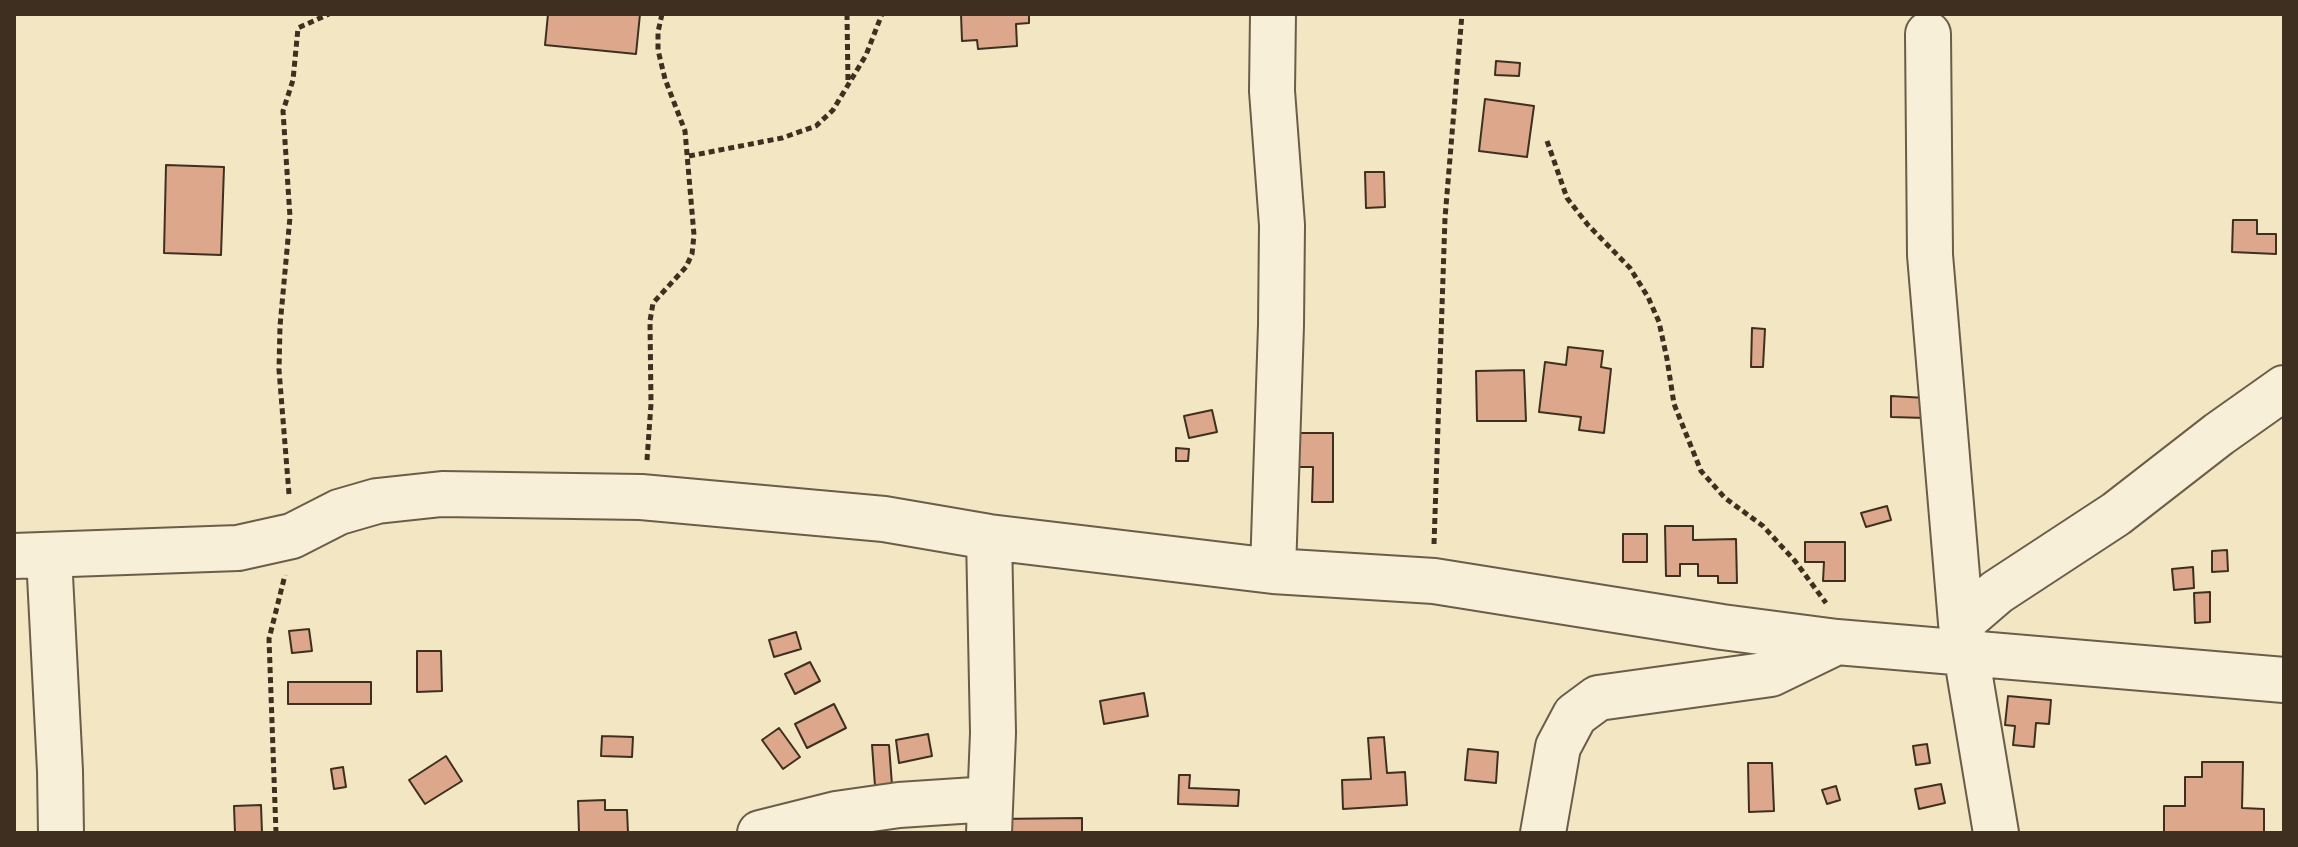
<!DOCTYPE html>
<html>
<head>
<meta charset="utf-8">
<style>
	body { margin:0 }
	#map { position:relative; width:2298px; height:847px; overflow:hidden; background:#f3e6c3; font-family:"EB Garamond",serif }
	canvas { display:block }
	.frame { position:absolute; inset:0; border:16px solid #3e2f20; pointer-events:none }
</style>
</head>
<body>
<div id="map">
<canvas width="2298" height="847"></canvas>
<div class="frame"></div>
</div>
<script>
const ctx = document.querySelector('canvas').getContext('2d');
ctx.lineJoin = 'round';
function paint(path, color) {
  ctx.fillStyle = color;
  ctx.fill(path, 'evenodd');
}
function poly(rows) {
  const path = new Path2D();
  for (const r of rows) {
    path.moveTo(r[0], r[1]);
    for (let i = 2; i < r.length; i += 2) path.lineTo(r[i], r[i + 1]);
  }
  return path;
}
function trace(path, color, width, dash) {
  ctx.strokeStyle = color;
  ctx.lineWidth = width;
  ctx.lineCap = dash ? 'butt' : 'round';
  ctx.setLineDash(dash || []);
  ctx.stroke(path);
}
const building = poly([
	[548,14,640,14,636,54,545,45,548,14],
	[961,14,1029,14,1029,23,1016,24,1017,46,978,49,977,40,962,41,961,14],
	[1496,61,1520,63,1519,76,1495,75,1496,61],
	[1485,99,1534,106,1527,157,1479,151,1485,99],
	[166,165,224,167,221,255,164,253,166,165],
	[1365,172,1384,172,1385,207,1366,208,1365,172],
	[2233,220,2257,220,2257,234,2276,234,2276,254,2232,252,2233,220],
	[1752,328,1765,329,1763,367,1751,367,1752,328],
	[1568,347,1603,351,1601,367,1611,369,1604,433,1579,430,1581,417,1539,412,1545,362,1566,365,1568,347],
	[1524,370,1526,421,1477,421,1476,371,1524,370],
	[1891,396,1926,398,1926,418,1891,417,1891,396],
	[1212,410,1217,432,1189,438,1184,416,1212,410],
	[1296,433,1333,433,1333,502,1312,502,1313,467,1296,467,1296,433],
	[1176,448,1189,449,1188,461,1176,461,1176,448],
	[1887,506,1891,520,1866,527,1861,513,1887,506],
	[1665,526,1693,526,1693,540,1736,539,1737,583,1718,583,1718,576,1698,576,1698,564,1680,564,1680,576,1666,576,1665,526],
	[1623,534,1647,534,1647,562,1623,562,1623,534],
	[1805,542,1845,542,1845,581,1823,581,1824,562,1805,562,1805,542],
	[2227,550,2228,571,2212,572,2212,551,2227,550],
	[2193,567,2194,588,2174,590,2172,569,2193,567],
	[2210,592,2210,622,2195,623,2194,593,2210,592],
	[309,629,312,651,292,653,289,631,309,629],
	[796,632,801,649,774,657,769,640,796,632],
	[417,651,441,651,442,691,417,692,417,651],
	[810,662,820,681,795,694,785,674,810,662],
	[288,682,371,682,371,704,288,704,288,682],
	[1144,693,1148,716,1104,724,1100,701,1144,693],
	[2008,696,2051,700,2049,724,2036,723,2034,747,2013,745,2015,726,2005,725,2008,696],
	[834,704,846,728,807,748,795,724,834,704],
	[779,728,800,757,783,769,762,740,779,728],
	[928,734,932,756,899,763,896,740,928,734],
	[602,736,633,737,632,757,601,756,602,736],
	[1384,737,1387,773,1405,772,1407,805,1343,809,1342,780,1371,779,1368,738,1384,737],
	[1927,744,1930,763,1916,765,1913,746,1927,744],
	[872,745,889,745,892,785,875,786,872,745],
	[1468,749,1498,752,1496,783,1465,780,1468,749],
	[446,756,462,781,425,804,409,780,446,756],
	[2202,762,2243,762,2242,808,2264,809,2264,833,2164,833,2164,806,2185,806,2185,777,2202,777,2202,762],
	[1748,763,1772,763,1774,811,1749,812,1748,763],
	[343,767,346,787,334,789,331,769,343,767],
	[1179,775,1190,775,1189,788,1239,790,1238,806,1178,804,1179,775],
	[1941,784,1945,803,1919,809,1915,789,1941,784],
	[1836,786,1840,800,1827,804,1822,790,1836,786],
	[605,800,605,810,627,810,628,833,579,833,578,801,605,800],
	[261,805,262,833,235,833,234,806,261,805],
	[1082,818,1082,833,997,833,996,819,1082,818]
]);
const path = poly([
	[847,14,848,83],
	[1547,141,1567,198,1588,225,1630,268,1648,297,1659,322,1667,359,1674,404,1701,471,1725,498,1763,526,1795,561,1826,603],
	[689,156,782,138,816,126,833,110,866,55,882,14],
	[647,460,651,404,650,321,653,303,686,267,692,254,694,235,685,131,665,79,658,50,658,32,662,14],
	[289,494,279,370,280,326,290,217,283,111,293,80,298,28,329,14],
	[1434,544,1445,218,1462,14],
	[276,833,269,639,285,575]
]);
const minor = poly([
	[1928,34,1930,255,1961,623,1996,833],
	[989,537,993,733,989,833],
	[14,556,238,548,292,536,339,512,377,501,442,494,641,497,884,519,989,537,1273,571,1434,581,1722,627,1837,642,2284,680],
	[49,556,60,771,61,833],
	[1273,571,1281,325,1282,225,1272,91,1273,14],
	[1961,623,1997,592,2116,514,2219,434,2284,388],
	[760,833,836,814,899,805,990,799],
	[1543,833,1558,747,1575,715,1598,698,1771,674,1837,642]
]);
paint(building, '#dca78b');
trace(building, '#3e2f20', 2);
trace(minor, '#6b5d49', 48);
trace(path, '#3e2f20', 5, [6, 4]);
trace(minor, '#f7efd8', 44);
</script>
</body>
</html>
